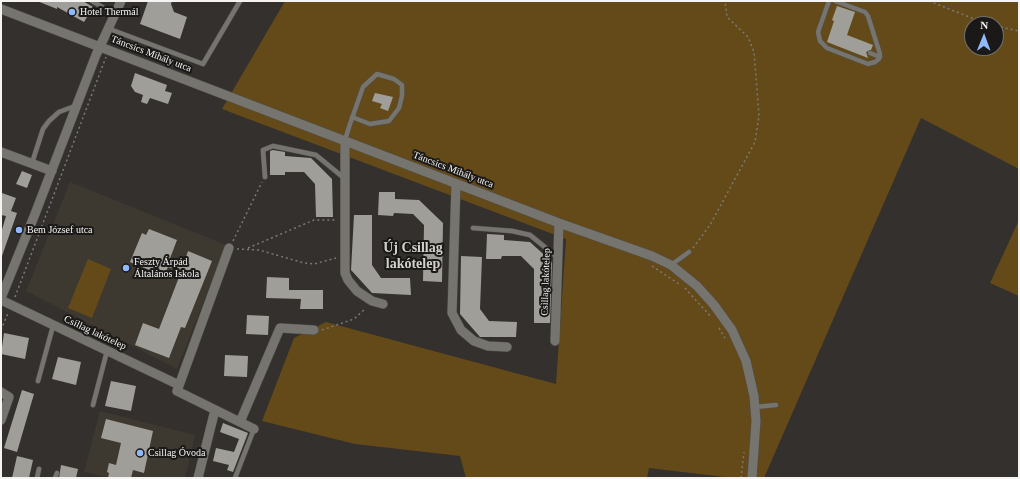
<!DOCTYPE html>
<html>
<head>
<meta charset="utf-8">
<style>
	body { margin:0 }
	#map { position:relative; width:1020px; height:479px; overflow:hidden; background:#33302d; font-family:"Times New Roman",serif }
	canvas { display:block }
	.frame { position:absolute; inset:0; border:2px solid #f6f4f2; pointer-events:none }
	.north { position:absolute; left:964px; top:16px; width:40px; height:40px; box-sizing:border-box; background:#1a1917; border:1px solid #72716f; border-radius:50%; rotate:1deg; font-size:11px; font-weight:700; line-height:16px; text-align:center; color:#f6f4f2 }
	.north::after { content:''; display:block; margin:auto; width:14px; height:18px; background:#8fb8fd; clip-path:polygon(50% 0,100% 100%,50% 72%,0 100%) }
</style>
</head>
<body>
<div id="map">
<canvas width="1020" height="479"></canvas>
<div class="frame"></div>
<div class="north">N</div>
</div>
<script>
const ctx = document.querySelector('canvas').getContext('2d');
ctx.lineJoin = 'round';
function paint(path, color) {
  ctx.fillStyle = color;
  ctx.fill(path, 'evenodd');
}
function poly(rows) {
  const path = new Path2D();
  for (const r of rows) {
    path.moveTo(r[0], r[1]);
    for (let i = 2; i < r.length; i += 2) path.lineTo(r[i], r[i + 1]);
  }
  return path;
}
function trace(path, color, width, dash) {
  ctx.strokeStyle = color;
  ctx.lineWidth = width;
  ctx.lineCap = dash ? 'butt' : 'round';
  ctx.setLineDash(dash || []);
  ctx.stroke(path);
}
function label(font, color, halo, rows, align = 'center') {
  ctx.font = font + ' "Times New Roman",serif';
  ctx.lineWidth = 4;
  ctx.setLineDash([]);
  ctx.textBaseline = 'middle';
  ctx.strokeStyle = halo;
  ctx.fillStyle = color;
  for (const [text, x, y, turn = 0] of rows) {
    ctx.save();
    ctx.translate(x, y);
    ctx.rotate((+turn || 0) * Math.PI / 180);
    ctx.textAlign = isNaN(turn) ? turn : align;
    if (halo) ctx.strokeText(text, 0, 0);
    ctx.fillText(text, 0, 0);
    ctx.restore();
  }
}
const built = poly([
	[70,182,226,245,177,369,26,291],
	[100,411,195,435,185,478,109,478,84,472]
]);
const green = poly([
	[285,1,1019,1,1019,169,921,118,764,478,733,478,649,468,647,478,466,478,460,456,355,444,262,421,294,338,326,322,556,384,566,239,222,109],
	[972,24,996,24,996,48,972,48],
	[1019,220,1019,296,990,283],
	[88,259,111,269,92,318,68,308]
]);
const building = poly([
	[37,1,83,1,93,7,84,22,57,7,57,9],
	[148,1,172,1,171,4,174,12,187,17,180,39,140,24],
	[837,6,855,12,847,35,873,45,871,50,866,52,868,58,827,42,834,21,832,20],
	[135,73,167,85,165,91,172,93,168,104,150,98,147,104,141,102,143,95,135,92,131,86],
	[375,93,393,97,388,111,380,108,382,104,372,101],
	[273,150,285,152,285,156,311,158,332,179,333,217,316,217,315,184,304,172,285,172,285,175,270,175,270,151],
	[22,171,32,175,27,188,16,184],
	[379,192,395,192,395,199,419,200,443,223,442,282,423,281,424,225,413,214,394,213,393,216,378,215],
	[2,193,16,198,11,211,17,213,2,256,1,233,6,216,1,215],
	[354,215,372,215,372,265,381,278,410,278,411,295,372,293,351,270],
	[149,229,177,240,169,261,183,266,188,251,212,261,185,328,181,327,169,358,135,345,143,323,159,329,181,272,168,267,164,276,130,262,142,233,146,235],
	[487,234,504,235,504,240,530,242,552,262,550,323,534,323,534,269,521,256,502,256,501,259,486,259],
	[461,256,482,257,480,309,489,321,517,322,516,337,480,337,460,314],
	[267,277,289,278,289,290,323,290,323,309,300,309,301,299,266,298],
	[247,315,269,316,268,335,246,334],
	[4,333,29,338,25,359,1,354],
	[225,355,248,356,247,377,224,376],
	[58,357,81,362,76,385,52,379],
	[111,381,136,386,131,411,105,406],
	[22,390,34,394,17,452,4,448],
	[106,419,153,431,144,473,133,470,131,478,108,478,109,473,107,472,109,463,116,465,121,443,101,438],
	[223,423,248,433,233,472,227,470,229,465,213,461,216,448,234,452,239,439,220,432],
	[17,456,33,460,29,478,12,478],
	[61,465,78,469,76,478,59,478]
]);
const path = poly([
	[929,1,987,24],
	[996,26,1019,31],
	[233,241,262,182],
	[248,248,314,220,336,220],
	[693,248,710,225,755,142,759,116,754,52,748,37,727,17,725,1],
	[237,249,259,250,304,263,314,264,336,258],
	[652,266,679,284],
	[685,288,711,317],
	[15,297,106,57],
	[719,328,725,338],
	[1,330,8,313],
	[322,330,354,319,366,308],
	[741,478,744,452]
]);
const lane = poly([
	[92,1,114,14],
	[829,1,818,32,820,41,827,48,868,64,875,62,879,59,880,54,868,16,865,12,835,1],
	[107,28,203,64,240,1],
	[870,53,880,57],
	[345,140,350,124,363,87,377,74,394,79,402,85,402,96,399,108,389,121,370,124,352,117],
	[32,163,43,129,49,121,59,112,75,106],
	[265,177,263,150,273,146,316,155,344,178],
	[473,228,512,231,530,235,557,257],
	[671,265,689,252],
	[38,381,53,326],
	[93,405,107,351],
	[755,407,776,405],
	[37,478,39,469],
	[55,478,57,473],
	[235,478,254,429]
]);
const street = poly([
	[1,9,559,223,652,256,671,265,697,286,714,305,732,330,746,361,754,396,756,421,752,478],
	[345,140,345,273,348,280,357,291,372,301,383,304],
	[1,152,52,171],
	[456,184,452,313,461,330,474,341,488,346,507,347],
	[229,248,177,391,254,429],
	[1,298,35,214,96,55,121,1],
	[1,300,179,385],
	[555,341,559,223],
	[1,392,9,397,1,420],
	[240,422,280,328,314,330],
	[198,478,215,410]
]);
const markers = [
	[72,12,4,"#8fb8fd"],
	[19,230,4,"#8fb8fd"],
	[126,268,4,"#8fb8fd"],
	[140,453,4,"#8fb8fd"]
];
const poiNames = [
	["Hotel Thermál",80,12],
	["Bem József utca",27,230],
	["Feszty Árpád",134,262],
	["Általános Iskola",134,274],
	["Csillag Óvoda",148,453]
];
const streetNames = [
	["Táncsics Mihály utca",151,54,21],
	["Táncsics Mihály utca",453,170,21],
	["Csillag lakótelep",546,282,-88],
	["Csillag lakótelep",95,333,25]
];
const districtNames = [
	["Új Csillag",413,248],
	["lakótelep",413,264]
];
paint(built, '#3e3930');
paint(green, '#644a18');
paint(building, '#a09e99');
trace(lane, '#504d4a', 5.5);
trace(street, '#504d4a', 10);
trace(path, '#7c7a77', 1.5, [2, 3]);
trace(lane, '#76746f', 4.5);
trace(street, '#76746f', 9);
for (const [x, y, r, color] of markers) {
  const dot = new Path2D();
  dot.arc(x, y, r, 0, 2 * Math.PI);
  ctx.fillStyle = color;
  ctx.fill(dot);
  trace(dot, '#1a1917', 1.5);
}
label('10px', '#f6f4f2', '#1a1917', poiNames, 'left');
label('10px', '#f6f4f2', '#1a1917', streetNames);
label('bold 14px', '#d4d1cc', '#1a1917', districtNames);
</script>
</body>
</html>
